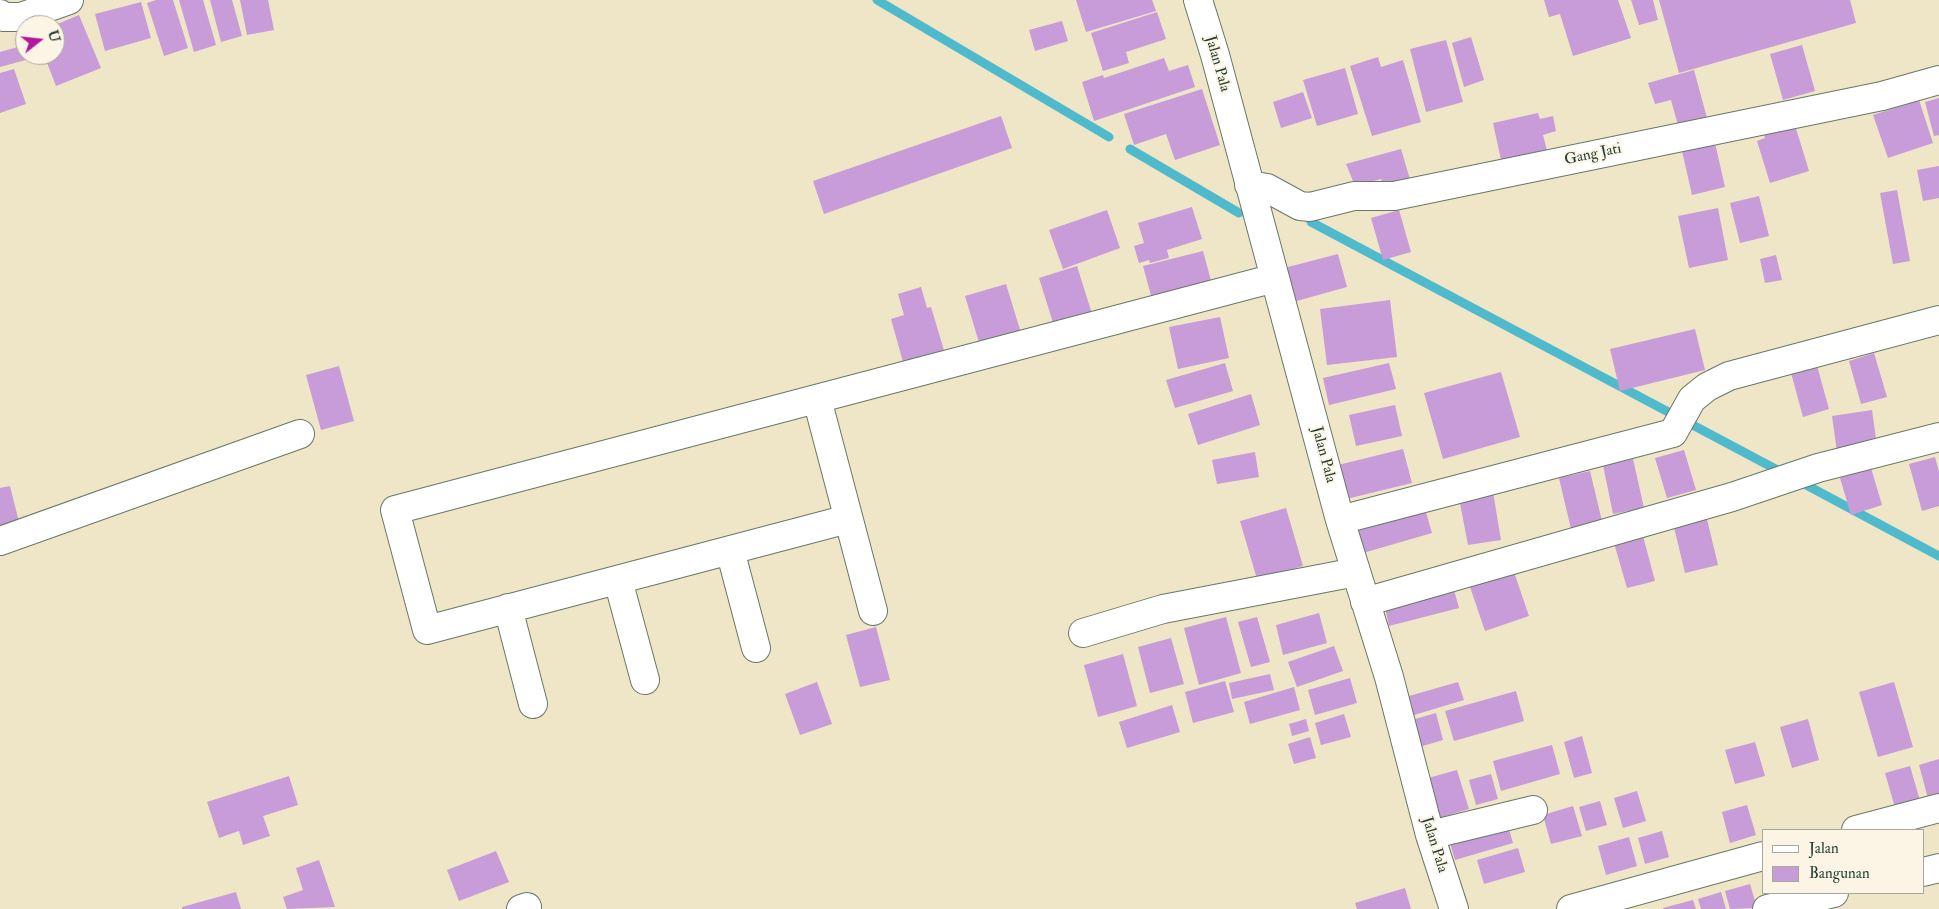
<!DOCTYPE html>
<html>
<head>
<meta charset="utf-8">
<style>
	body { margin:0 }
	#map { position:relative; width:1939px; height:909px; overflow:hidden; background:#efe5c7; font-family:"IM FELL Double Pica",serif }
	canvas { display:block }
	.legend { position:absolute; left:1762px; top:829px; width:162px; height:65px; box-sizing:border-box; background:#fcf5e5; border:1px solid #a4ab9e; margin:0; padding:6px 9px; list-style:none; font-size:15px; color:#1f3d34 }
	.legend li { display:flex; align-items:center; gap:10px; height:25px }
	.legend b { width:25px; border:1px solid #a4ab9e }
	.north { position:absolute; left:15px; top:15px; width:50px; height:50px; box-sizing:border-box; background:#fcf5e5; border:1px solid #a4ab9e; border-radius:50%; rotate:74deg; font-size:14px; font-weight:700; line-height:20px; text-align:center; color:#1f3d34 }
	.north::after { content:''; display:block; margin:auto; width:18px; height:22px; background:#b5179e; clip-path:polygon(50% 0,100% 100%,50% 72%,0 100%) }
</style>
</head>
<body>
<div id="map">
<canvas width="1939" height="909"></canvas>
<ul class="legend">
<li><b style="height:6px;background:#fff"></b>Jalan</li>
<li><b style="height:14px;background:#c79cd9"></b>Bangunan</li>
</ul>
<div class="north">U</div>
</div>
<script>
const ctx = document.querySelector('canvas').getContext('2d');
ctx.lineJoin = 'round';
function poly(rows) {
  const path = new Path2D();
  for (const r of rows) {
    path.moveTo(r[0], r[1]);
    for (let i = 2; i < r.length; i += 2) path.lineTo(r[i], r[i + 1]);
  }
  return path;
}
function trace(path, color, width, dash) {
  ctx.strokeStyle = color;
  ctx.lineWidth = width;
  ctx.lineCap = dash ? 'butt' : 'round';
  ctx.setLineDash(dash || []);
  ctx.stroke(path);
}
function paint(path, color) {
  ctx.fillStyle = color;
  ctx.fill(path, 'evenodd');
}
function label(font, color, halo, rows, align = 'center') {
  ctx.font = font + ' "IM FELL Double Pica",serif';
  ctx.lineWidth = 4;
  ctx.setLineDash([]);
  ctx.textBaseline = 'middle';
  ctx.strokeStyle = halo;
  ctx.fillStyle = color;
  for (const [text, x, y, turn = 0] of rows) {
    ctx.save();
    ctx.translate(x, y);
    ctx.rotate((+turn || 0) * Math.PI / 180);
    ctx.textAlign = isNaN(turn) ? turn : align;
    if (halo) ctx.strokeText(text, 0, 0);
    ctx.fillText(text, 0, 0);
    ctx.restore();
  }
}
const stream = poly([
	[877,0,1109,137],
	[1130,149,1239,213],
	[1311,222,1783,473],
	[1797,480,1939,556]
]);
const building = poly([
	[156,0,173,0,188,48,164,56,147,3],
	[179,0,203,0,216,45,194,52],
	[210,0,232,0,242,36,221,42],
	[240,0,268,0,274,30,247,35],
	[1076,0,1152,0,1156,11,1086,32],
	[1544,0,1618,0,1631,38,1573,56,1560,14,1549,17],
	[1631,0,1653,0,1658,20,1639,25],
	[1659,0,1850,0,1856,23,1679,73],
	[141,2,151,38,105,51,95,14],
	[1157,12,1166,39,1126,52,1129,63,1103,71,1091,33],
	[79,15,101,68,56,86,44,55,55,55,55,25],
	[1062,21,1068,41,1035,51,1029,30],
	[1471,37,1484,80,1464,87,1452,43],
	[1446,40,1463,102,1426,112,1410,49],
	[25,45,25,55,32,55,33,58,0,67,0,52],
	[1802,45,1815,91,1783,100,1770,54],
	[1378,57,1381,67,1403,60,1421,122,1372,136,1350,66],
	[1164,58,1169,71,1188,65,1195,87,1094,121,1082,82,1103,75,1104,78],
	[1345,68,1358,114,1317,126,1303,80],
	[14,69,26,104,0,113,0,73],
	[1694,70,1707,118,1678,125,1671,100,1655,104,1648,83],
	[1202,89,1220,145,1175,160,1166,134,1134,145,1124,114],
	[1303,92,1312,118,1281,128,1273,102],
	[1939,98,1939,135,1934,136,1925,102],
	[1919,100,1933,143,1888,158,1873,115],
	[1538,113,1540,119,1553,116,1556,131,1543,135,1549,158,1503,169,1493,123],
	[1001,116,1012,148,824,214,813,181],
	[1794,122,1809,171,1770,183,1757,141,1765,138,1763,132],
	[1715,143,1725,187,1692,195,1682,151],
	[1401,149,1412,186,1386,191,1381,179,1355,186,1346,164],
	[1939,166,1939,198,1923,201,1917,170],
	[1897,190,1910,261,1893,264,1880,193],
	[1759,196,1769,236,1740,243,1730,203],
	[1192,207,1202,239,1167,250,1169,258,1150,263,1149,260,1139,263,1134,246,1144,243,1138,223],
	[1718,208,1728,260,1689,268,1678,216],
	[1107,210,1120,248,1063,269,1049,230],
	[1399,210,1411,252,1383,260,1371,218],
	[1203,251,1213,288,1153,303,1143,266],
	[1338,254,1347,287,1293,302,1284,268],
	[1776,255,1782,280,1765,283,1760,259],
	[1077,266,1093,317,1055,329,1039,278],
	[1006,284,1022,336,981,349,965,296],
	[921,287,927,308,931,307,946,357,905,369,891,319,904,315,898,294],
	[1390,300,1397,357,1327,365,1320,309],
	[1220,317,1229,358,1178,369,1169,327],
	[1695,329,1705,370,1620,391,1610,349],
	[1874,353,1887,397,1861,404,1849,361],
	[1816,362,1829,409,1803,417,1790,369],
	[1225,363,1233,391,1175,408,1166,380],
	[1389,363,1396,389,1329,405,1323,378],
	[339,366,354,421,321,430,306,375],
	[1501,372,1520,437,1443,459,1424,393],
	[1251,394,1260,425,1198,445,1188,414],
	[1395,405,1402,436,1356,446,1349,415],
	[1872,410,1877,446,1837,452,1832,416],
	[1403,449,1412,483,1338,501,1330,467],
	[1684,450,1696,490,1667,498,1655,458],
	[1255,452,1259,477,1217,484,1212,460],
	[1935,457,1939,472,1939,506,1922,511,1909,464],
	[1633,459,1644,508,1613,514,1603,465],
	[1871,468,1882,505,1851,515,1840,478],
	[1590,471,1602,521,1571,529,1559,478],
	[10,486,19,522,0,527,0,488],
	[1493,492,1501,540,1468,545,1459,498],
	[1423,502,1432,533,1363,553,1354,522],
	[1286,508,1303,566,1257,579,1240,521],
	[1706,515,1718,565,1685,573,1673,523],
	[1643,536,1655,581,1627,588,1614,543],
	[1514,572,1529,616,1485,631,1470,587],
	[1453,586,1459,608,1389,626,1384,603],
	[1319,613,1327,643,1283,655,1276,625],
	[1226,617,1241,673,1199,685,1184,628],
	[1257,617,1270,662,1251,667,1238,622],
	[876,627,890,680,860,687,846,635],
	[1171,638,1184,684,1150,693,1138,647],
	[1334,646,1343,671,1297,687,1288,662],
	[1123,654,1137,706,1098,717,1084,665],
	[1270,674,1274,690,1232,699,1229,683],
	[1350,678,1357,703,1315,715,1308,690],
	[1225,681,1234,712,1193,723,1185,692],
	[817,682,832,724,800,735,785,694],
	[1458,682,1464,700,1414,715,1409,696],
	[1894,682,1913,747,1878,757,1859,692],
	[1294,687,1300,710,1250,724,1244,702],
	[1516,691,1524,721,1454,741,1445,711],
	[1172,705,1180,732,1127,748,1119,722],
	[1436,713,1443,740,1416,748,1408,721],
	[1344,714,1351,737,1321,745,1315,723],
	[1306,719,1309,731,1292,736,1289,724],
	[1808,719,1819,760,1792,768,1780,727],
	[1582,736,1592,773,1574,778,1564,742],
	[1310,737,1316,758,1294,764,1288,744],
	[1755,742,1765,776,1735,784,1725,750],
	[1552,745,1560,774,1501,791,1493,761],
	[1939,759,1939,803,1930,806,1919,765],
	[1910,766,1921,804,1896,811,1885,773],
	[1457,770,1469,809,1439,818,1428,778],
	[1491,774,1498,799,1476,805,1469,780],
	[289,776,298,805,263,816,270,836,243,845,239,831,219,838,207,802],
	[1637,791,1646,821,1623,828,1614,798],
	[1600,801,1607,825,1586,831,1579,807],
	[1747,805,1756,835,1730,843,1722,812],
	[1573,806,1582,836,1551,844,1543,815],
	[1506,819,1513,843,1455,860,1448,836],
	[1662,831,1669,857,1645,864,1638,838],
	[1629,837,1637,866,1606,875,1598,846],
	[1518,848,1525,872,1484,884,1477,860],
	[496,851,509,882,459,901,447,870],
	[319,860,335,907,287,909,283,897,303,890,296,868],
	[1750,884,1757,908,1730,909,1725,891],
	[1405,888,1411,909,1357,909,1355,903],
	[236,892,241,909,182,909,182,907],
	[1721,892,1726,909,1701,909,1698,899],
	[1693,900,1696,909,1663,909,1663,908]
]);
const minor = poly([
	[1198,0,1215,55,1340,520,1389,677,1430,835,1454,909],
	[0,14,4,17,21,17,69,0],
	[1249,185,1267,188,1300,206,1310,207,1354,196,1394,196,1882,96,1939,80],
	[817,399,873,611],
	[848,519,427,630,395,510,1275,278],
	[1340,520,1673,433,1692,399,1707,387,1729,376,1939,320],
	[0,541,300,434],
	[730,550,756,648],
	[618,580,645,680],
	[1365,602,1732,497,1818,468,1939,437],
	[508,608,533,704],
	[1083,633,1163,609,1356,572],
	[1856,830,1939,808],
	[1430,835,1533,810],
	[1923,872,1939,868],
	[521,909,527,907],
	[1571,909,1763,856],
	[1767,909,1834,893]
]);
const streetNames = [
	["Jalan Pala",1217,64,74],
	["Gang Jati",1593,155,-12],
	["Jalan Pala",1323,455,75],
	["Jalan Pala",1434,845,73]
];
trace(stream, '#50bacd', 9);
paint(building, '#c79cd9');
trace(minor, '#687867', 30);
trace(minor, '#fff', 28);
label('15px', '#1f3d34', '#fcf5e5', streetNames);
</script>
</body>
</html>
